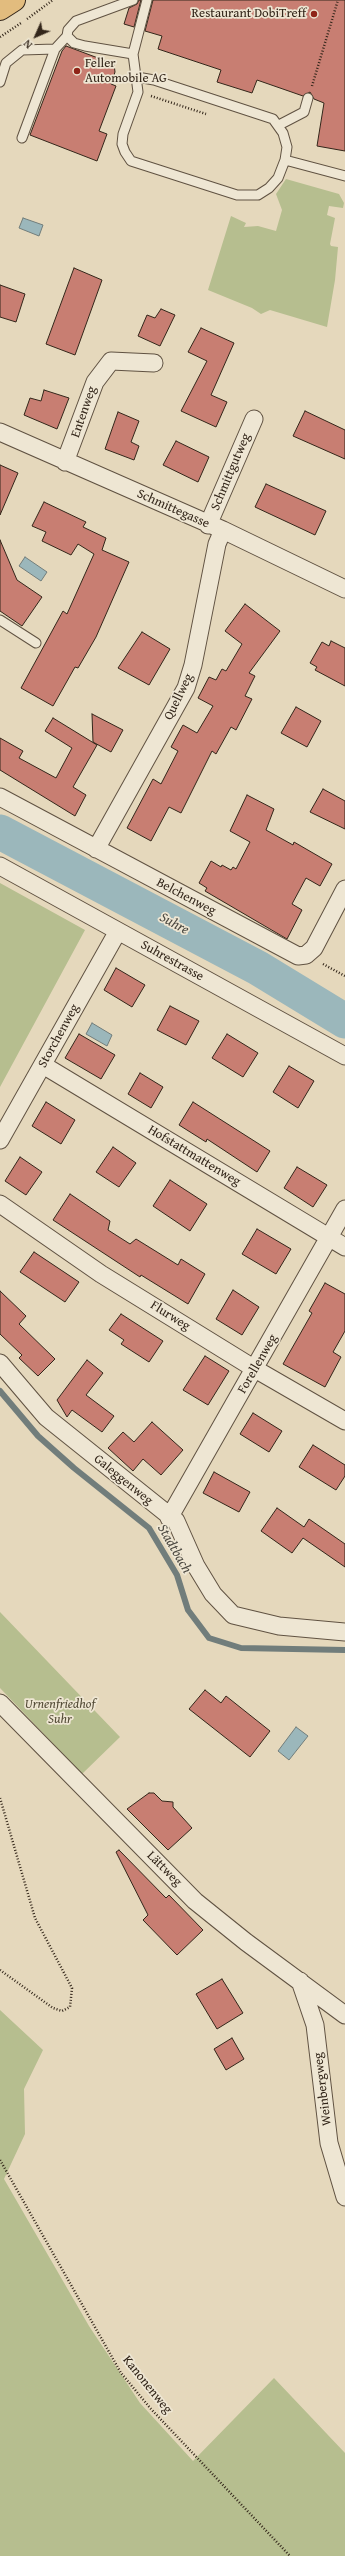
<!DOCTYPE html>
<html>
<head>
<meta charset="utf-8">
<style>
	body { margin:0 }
	#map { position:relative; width:345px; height:2556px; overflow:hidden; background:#e5d8bc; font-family:"Gentium Book Plus",serif }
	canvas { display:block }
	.north { position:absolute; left:16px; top:16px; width:40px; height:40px; -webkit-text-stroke:3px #eee6d3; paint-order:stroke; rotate:225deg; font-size:11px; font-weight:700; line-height:16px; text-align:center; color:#33261a }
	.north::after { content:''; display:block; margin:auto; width:14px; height:18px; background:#33261a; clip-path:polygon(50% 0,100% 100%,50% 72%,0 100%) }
</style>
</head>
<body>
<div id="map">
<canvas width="345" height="2556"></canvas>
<div class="north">N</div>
</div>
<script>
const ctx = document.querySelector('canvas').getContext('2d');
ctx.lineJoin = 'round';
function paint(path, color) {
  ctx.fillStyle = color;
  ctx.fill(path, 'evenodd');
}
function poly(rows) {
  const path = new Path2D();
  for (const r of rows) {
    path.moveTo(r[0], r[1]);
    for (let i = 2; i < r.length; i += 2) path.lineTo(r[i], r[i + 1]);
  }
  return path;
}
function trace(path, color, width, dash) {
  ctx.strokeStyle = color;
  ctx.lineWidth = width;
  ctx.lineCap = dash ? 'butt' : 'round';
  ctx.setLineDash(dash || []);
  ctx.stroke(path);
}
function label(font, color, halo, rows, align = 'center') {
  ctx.font = font + ' "Gentium Book Plus",serif';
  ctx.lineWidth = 3.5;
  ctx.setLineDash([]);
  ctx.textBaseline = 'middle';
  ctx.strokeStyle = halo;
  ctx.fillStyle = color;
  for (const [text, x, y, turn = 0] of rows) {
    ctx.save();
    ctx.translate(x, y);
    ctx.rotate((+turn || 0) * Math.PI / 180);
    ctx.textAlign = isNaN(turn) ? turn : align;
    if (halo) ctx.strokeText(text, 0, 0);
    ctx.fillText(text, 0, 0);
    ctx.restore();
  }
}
const green = poly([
	[286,179,339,194,344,203,343,208,329,206,327,215,335,218,330,244,331,246,338,247,335,280,327,327,270,310,261,314,252,308,208,290,231,216,246,223,244,227,258,226,276,231,282,210,276,194],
	[0,883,85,930,0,1087],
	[0,1612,120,1737,82,1774,0,1688],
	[0,2010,43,2050,24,2089,25,2134,4,2179,89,2326,140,2403,193,2461,274,2378,345,2453,345,2556,0,2556]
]);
const water = poly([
	[23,218,43,225,39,236,19,228,23,218],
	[25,557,47,572,41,581,19,566,25,557],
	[92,1023,112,1035,107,1046,86,1034,92,1023],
	[296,1727,308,1736,289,1760,278,1751,296,1727]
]);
const stream = poly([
	[0,1391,38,1436,74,1468,149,1528,177,1575,188,1610,209,1638,241,1648,345,1650]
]);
const river = poly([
	[0,832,258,968,345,1021]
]);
const building = poly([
	[139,0,141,0,134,27,124,24,129,8,137,4,139,0],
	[153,0,345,0,345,151,317,146,324,103,314,99,310,92,303,96,257,80,252,93,217,82,221,70,158,49,162,36,145,31,153,0],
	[66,46,114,64,115,72,111,84,116,86,99,131,107,134,97,161,30,135,62,51,66,46],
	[74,268,102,280,75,355,46,344,74,268],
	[0,285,25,294,16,322,0,317,0,285],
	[161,309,175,315,160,346,138,336,147,315,155,318,161,309],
	[201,328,234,343,211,395,227,402,216,427,181,411,207,361,188,352,201,328],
	[44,390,69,398,57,429,24,415,30,398,41,401,44,390],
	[305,411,345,430,345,459,293,436,305,411],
	[118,412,139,421,131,442,139,446,134,460,105,449,118,412],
	[176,441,209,457,198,482,163,465,176,441],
	[0,465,18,473,0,515,0,465],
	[266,484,326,511,315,535,255,507,266,484],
	[44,502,86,522,83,527,106,538,102,550,129,562,96,637,78,668,75,667,53,706,21,688,63,611,67,614,94,554,78,544,71,555,42,541,46,532,32,526,44,502],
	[0,540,17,580,42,597,22,626,0,611,0,540],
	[245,604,280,631,249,673,255,676,245,696,252,699,236,730,231,727,216,754,212,751,181,813,169,807,151,841,127,828,153,779,161,784,178,751,171,747,183,725,197,733,213,706,198,698,209,677,216,680,222,669,226,671,242,644,225,631,245,604],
	[142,632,170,649,149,685,118,668,142,632],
	[331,641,345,648,345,686,315,670,317,667,310,663,322,642,329,646,331,641],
	[296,707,321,721,307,747,281,733,296,707],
	[92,714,123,730,111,752,93,742,92,714],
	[53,718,97,745,73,787,86,795,75,816,0,770,0,738,23,751,19,758,56,778,72,748,45,731,53,718],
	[323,789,345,801,345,829,310,812,323,789],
	[247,795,274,809,266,830,293,845,294,842,332,864,320,886,306,878,292,904,302,910,287,939,205,891,207,888,199,883,211,861,221,867,222,865,231,870,233,867,236,869,250,842,230,831,247,795],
	[116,968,145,985,132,1007,104,990,116,968],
	[170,1006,199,1021,186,1045,157,1030,170,1006],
	[79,1034,115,1055,101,1079,65,1058,79,1034],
	[227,1034,258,1053,243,1077,212,1058,227,1034],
	[289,1066,314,1081,298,1108,273,1092,289,1066],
	[140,1073,163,1087,151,1108,128,1094,140,1073],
	[46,1102,75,1120,61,1144,32,1126,46,1102],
	[193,1102,270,1151,257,1172,207,1139,206,1142,179,1125,193,1102],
	[113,1147,136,1163,119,1187,96,1172,113,1147],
	[20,1157,42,1172,26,1195,5,1181,20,1157],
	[297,1167,327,1185,313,1207,284,1188,297,1167],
	[170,1180,207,1204,190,1231,153,1206,170,1180],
	[70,1194,110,1221,108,1230,130,1244,136,1239,178,1265,181,1259,205,1274,188,1304,141,1275,140,1277,53,1220,70,1194],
	[257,1229,291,1249,276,1274,242,1254,257,1229],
	[34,1252,79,1282,65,1302,20,1272,34,1252],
	[325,1283,345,1294,345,1331,333,1352,341,1357,325,1387,283,1364,312,1313,309,1311,325,1283],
	[233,1290,259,1307,242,1335,216,1319,233,1290],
	[0,1291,26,1316,19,1324,55,1359,38,1376,19,1358,22,1355,0,1334,0,1291],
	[121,1314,163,1341,149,1362,121,1344,124,1340,109,1330,121,1314],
	[205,1356,229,1371,208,1405,183,1390,205,1356],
	[87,1360,103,1373,86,1395,114,1416,102,1432,72,1410,67,1417,57,1400,87,1360],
	[253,1413,282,1431,269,1452,240,1434,253,1413],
	[152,1422,183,1450,161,1475,143,1459,133,1471,108,1448,123,1432,134,1442,152,1422],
	[313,1445,345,1465,345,1476,336,1490,299,1467,313,1445],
	[214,1472,250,1492,239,1512,203,1493,214,1472],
	[277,1508,304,1527,309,1519,345,1544,345,1567,303,1538,292,1553,261,1531,277,1508],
	[205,1690,221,1703,226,1696,270,1731,250,1757,189,1709,205,1690],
	[149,1793,154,1793,162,1801,173,1802,173,1807,192,1828,168,1850,127,1809,149,1793],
	[119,1850,166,1898,169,1895,203,1930,177,1955,143,1920,148,1915,116,1852,119,1850],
	[222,1979,243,2013,217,2029,196,1994,222,1979],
	[232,2038,244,2059,226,2070,214,2049,232,2038]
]);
const path = poly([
	[27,19,53,0],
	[0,37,21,23],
	[312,86,338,0],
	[151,96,206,114],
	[323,964,345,976],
	[0,1798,35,1918,72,1988,70,2007,62,2011,53,2008,0,1970],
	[0,2160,121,2373,151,2409,290,2556]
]);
const lane = poly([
	[133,54,85,46,74,43,67,36,68,30,76,21,133,0],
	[137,77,154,80,273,119,283,133,287,147,285,160,278,178,269,188,258,195,237,195,131,161,125,152,122,144,123,134,138,92,133,54,147,0],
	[0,82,6,63,22,50,55,49,67,36],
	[279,125,304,112,308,98],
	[22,138,55,49],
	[285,160,345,176],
	[0,620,36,643]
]);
const street = poly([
	[0,432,223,530,345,589],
	[65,462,95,382,111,361,154,363],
	[208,525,254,419],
	[0,797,298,956,306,955,314,948,345,889],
	[96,849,186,688,193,665,217,544,223,530],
	[0,866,345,1056],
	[43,1065,345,1247],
	[0,1140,118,931],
	[0,1204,101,1274,255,1369,345,1421],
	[0,1363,46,1417,176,1521,196,1566,213,1594,233,1615,279,1626,345,1632],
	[169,1518,345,1209],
	[0,1703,195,1901,246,1942,345,2015],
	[300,1981,315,2025,329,2143,345,2197]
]);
const primary = poly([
	[0,9,14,0]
]);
const markers = [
	[314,14,4,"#8f2418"],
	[77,71,4,"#8f2418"]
];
const poiNames = [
	["Restaurant DobiTreff",306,14],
	["Feller",85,64,"left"],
	["Automobile AG",85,79,"left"]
];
const streetNames = [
	["Entenweg",84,412,-71],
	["Schmittgutweg",231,472,-67],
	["Schmittegasse",173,509,24],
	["Quellweg",179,697,-64],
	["Belchenweg",186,897,28],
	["Suhrestrasse",172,961,29],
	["Storchenweg",59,1036,-61],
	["Hofstattmattenweg",194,1156,31],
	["Flurweg",170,1316,32],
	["Forellenweg",258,1364,-60],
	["Galeggenweg",123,1480,39],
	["Lättweg",164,1869,45],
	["Weinbergweg",323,2089,-97],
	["Kanonenweg",147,2385,51]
];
const parkNames = [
	["Urnenfriedhof",60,1705],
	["Suhr",60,1720]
];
const waterNames = [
	["Suhre",174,924,28],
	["Stadtbach",174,1549,60]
];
paint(green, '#b6be8f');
paint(water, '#9bb7bb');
trace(water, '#717d7b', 1);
trace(stream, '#717d7b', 6);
trace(river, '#9bb7bb', 35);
paint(building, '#c87e72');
trace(building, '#33261a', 1);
trace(lane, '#605242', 11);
trace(street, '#605242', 19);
trace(primary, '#33261a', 24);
trace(path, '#33261a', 2.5, [1, 2]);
trace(lane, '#eee6d3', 9);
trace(street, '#eee6d3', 17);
trace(primary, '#e2bc7e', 22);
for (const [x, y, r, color] of markers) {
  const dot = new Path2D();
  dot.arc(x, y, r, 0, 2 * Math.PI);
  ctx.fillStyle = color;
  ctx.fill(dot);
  trace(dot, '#eee6d3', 1.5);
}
label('13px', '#33261a', '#eee6d3', poiNames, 'right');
label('13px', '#33261a', '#eee6d3', streetNames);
label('italic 13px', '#544c37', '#eee6d3', parkNames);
label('italic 14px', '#4d4a42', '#eee6d3', waterNames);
</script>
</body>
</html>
